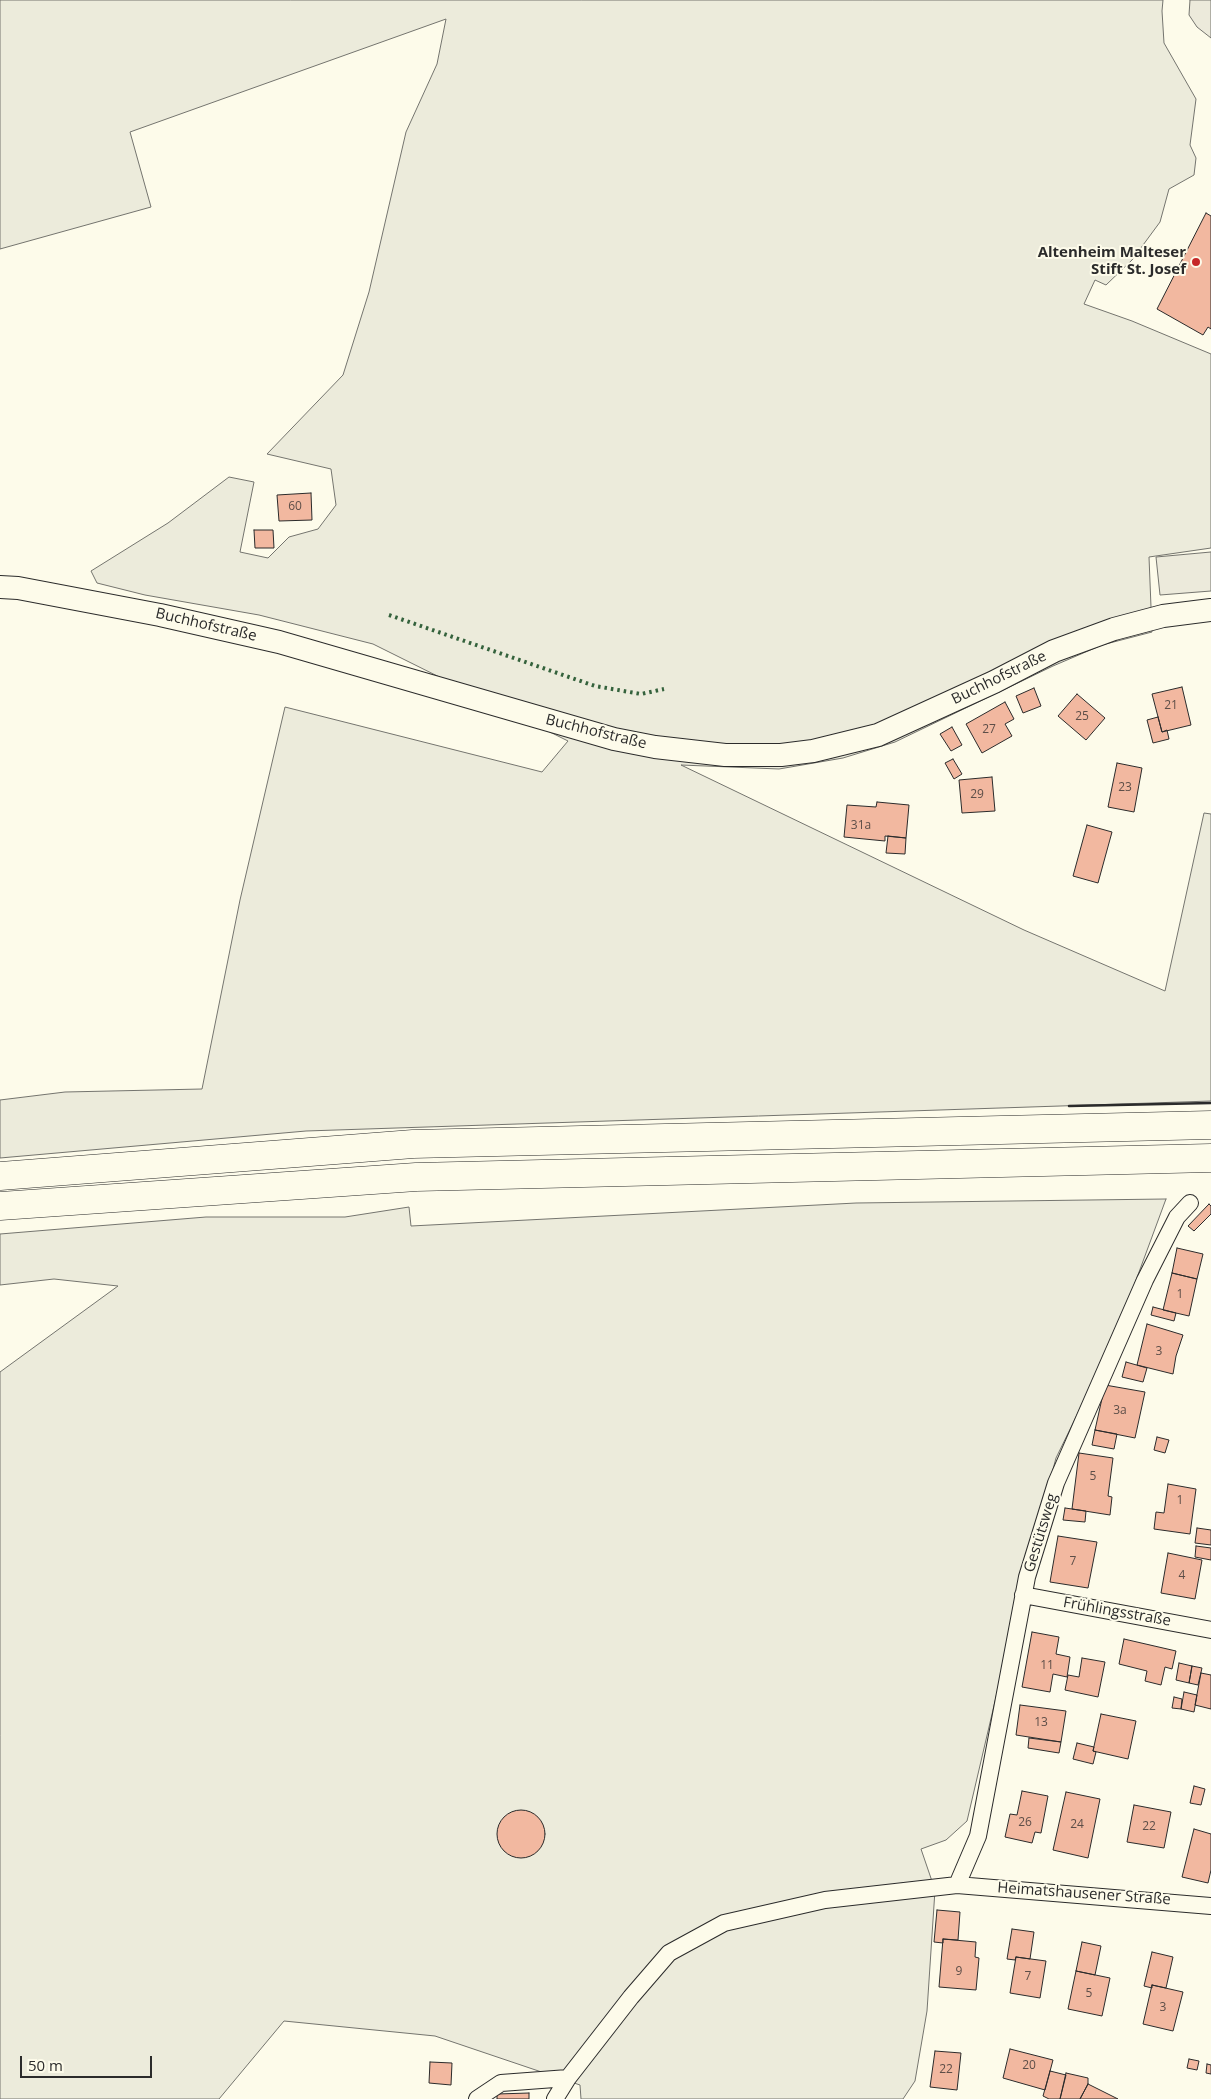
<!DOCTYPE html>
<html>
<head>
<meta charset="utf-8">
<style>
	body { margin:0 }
	#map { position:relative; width:1211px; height:2099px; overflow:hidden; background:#fdfbea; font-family:"Open Sans",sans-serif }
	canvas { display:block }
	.scale { position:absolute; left:20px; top:2056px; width:132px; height:22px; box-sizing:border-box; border:2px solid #2b2b2b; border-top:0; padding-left:6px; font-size:15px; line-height:18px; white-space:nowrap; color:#2b2b2b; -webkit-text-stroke:4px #fdfbea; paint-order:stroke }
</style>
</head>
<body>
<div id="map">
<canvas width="1211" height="2099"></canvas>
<div class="scale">50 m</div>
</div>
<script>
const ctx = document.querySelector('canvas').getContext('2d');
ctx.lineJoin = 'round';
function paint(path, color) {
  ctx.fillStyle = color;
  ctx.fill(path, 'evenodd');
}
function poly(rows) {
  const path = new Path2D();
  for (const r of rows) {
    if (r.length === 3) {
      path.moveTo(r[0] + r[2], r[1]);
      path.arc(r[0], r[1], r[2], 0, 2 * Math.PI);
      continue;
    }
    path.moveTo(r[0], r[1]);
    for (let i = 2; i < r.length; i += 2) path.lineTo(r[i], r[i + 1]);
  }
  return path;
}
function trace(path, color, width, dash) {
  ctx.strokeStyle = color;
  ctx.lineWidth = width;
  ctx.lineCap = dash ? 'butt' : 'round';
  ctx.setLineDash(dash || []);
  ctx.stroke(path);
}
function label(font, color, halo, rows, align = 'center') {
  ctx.font = font + ' "Open Sans",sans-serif';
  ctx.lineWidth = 4;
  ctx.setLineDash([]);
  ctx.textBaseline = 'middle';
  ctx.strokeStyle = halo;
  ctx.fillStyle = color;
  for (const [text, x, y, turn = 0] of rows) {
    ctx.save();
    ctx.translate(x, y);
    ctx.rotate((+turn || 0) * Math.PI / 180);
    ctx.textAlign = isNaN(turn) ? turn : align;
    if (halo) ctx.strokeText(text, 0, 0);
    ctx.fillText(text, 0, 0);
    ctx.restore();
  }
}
const green = poly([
	[0,0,1163,0,1162,11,1164,43,1196,99,1190,145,1196,158,1194,175,1169,189,1160,222,1132,260,1106,285,1095,280,1084,304,1132,321,1211,354,1211,548,1149,557,1152,632,1102,645,1053,666,895,742,843,758,779,769,681,765,1024,930,1165,991,1204,813,1211,814,1211,1101,306,1131,0,1158,0,1100,65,1092,202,1089,240,900,285,707,542,772,568,741,373,644,259,615,145,595,97,583,91,571,168,523,229,477,254,482,240,552,268,558,289,537,318,529,336,505,331,469,267,454,343,375,369,292,406,132,437,64,446,19,130,132,151,207,0,249,0,0],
	[1166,1199,1115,1337,1056,1458,1025,1573,967,1821,946,1840,921,1849,935,1890,927,2011,915,2081,903,2099,581,2099,580,2085,435,2036,284,2021,219,2099,0,2099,0,1372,118,1286,54,1279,0,1285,0,1234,206,1217,345,1217,409,1207,411,1226,856,1203,1166,1199]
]);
const parking = poly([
	[1190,0,1211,0,1211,38,1197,27,1189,15,1190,0],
	[1211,552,1211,591,1160,595,1156,557,1211,552]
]);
const building = poly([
	[1206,213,1211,216,1211,329,1208,327,1203,335,1157,309,1206,213],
	[311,493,312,520,279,521,277,495,311,493],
	[254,530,273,530,274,548,255,548,254,530],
	[1182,687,1191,725,1162,732,1152,694,1182,687],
	[1034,688,1041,706,1023,713,1016,696,1034,688],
	[1077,694,1105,718,1086,740,1058,716,1077,694],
	[1005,702,1014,719,1005,724,1012,736,982,753,966,724,1005,702],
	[1158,717,1162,732,1167,730,1169,739,1153,743,1147,720,1158,717],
	[952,727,962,745,951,751,940,734,952,727],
	[953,759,962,774,954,779,945,763,953,759],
	[1117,763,1142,768,1134,812,1108,807,1117,763],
	[992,777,995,811,962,813,959,780,992,777],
	[877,802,909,805,906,838,885,836,885,841,844,837,847,805,876,807,877,802],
	[1087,825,1112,832,1098,883,1073,876,1087,825],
	[888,836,906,838,905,854,886,853,888,836],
	[1209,1204,1211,1206,1211,1214,1194,1231,1188,1226,1209,1204],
	[1177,1248,1203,1254,1197,1279,1172,1273,1177,1248],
	[1172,1273,1197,1279,1189,1316,1163,1310,1172,1273],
	[1153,1307,1176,1313,1174,1321,1151,1315,1153,1307],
	[1147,1324,1183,1335,1176,1356,1173,1374,1137,1365,1147,1324],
	[1126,1362,1147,1368,1143,1382,1122,1377,1126,1362],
	[1105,1385,1145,1392,1135,1438,1095,1430,1105,1385],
	[1095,1430,1117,1434,1114,1449,1092,1445,1095,1430],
	[1157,1437,1169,1440,1165,1453,1154,1450,1157,1437],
	[1079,1453,1113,1458,1108,1496,1112,1497,1110,1515,1072,1509,1079,1453],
	[1168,1484,1196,1489,1190,1534,1154,1529,1156,1512,1164,1513,1168,1484],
	[1065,1508,1086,1511,1085,1522,1063,1520,1065,1508],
	[1197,1528,1211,1530,1211,1545,1195,1543,1197,1528],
	[1058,1536,1097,1542,1088,1588,1050,1582,1058,1536],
	[1196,1546,1211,1548,1211,1560,1195,1557,1196,1546],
	[1168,1553,1202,1560,1195,1599,1161,1593,1168,1553],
	[1032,1632,1059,1637,1056,1654,1070,1657,1067,1677,1053,1674,1050,1692,1022,1687,1032,1632],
	[1124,1639,1176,1651,1172,1669,1165,1667,1161,1685,1145,1681,1147,1671,1119,1664,1124,1639],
	[1082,1658,1105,1662,1098,1697,1065,1690,1068,1675,1079,1677,1082,1658],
	[1179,1663,1192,1666,1189,1683,1176,1680,1179,1663],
	[1192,1666,1202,1668,1198,1685,1189,1683,1192,1666],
	[1201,1673,1211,1675,1211,1709,1195,1705,1201,1673],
	[1184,1692,1197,1695,1194,1712,1181,1709,1184,1692],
	[1174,1697,1182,1699,1181,1709,1172,1708,1174,1697],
	[1020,1705,1066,1711,1061,1742,1016,1735,1020,1705],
	[1101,1714,1136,1721,1128,1759,1093,1751,1101,1714],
	[1029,1738,1061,1742,1059,1753,1028,1748,1029,1738],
	[1077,1743,1094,1747,1093,1751,1096,1752,1093,1764,1073,1759,1077,1743],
	[1194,1786,1205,1789,1201,1805,1190,1803,1194,1786],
	[1022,1791,1048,1796,1041,1833,1035,1832,1032,1843,1005,1837,1010,1814,1017,1815,1022,1791],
	[1066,1792,1100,1799,1088,1858,1053,1850,1066,1792],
	[1134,1805,1171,1812,1164,1848,1127,1842,1134,1805],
	[521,1834,24],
	[1194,1829,1211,1834,1211,1870,1208,1883,1182,1877,1194,1829],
	[937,1910,960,1912,958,1940,943,1939,943,1943,934,1942,937,1910],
	[1012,1929,1034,1932,1030,1959,1016,1957,1015,1960,1007,1959,1012,1929],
	[943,1939,976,1942,975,1957,979,1958,976,1990,939,1987,943,1939],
	[1082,1942,1101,1946,1095,1975,1076,1971,1082,1942],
	[1152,1952,1173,1957,1166,1988,1152,1985,1152,1988,1144,1986,1152,1952],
	[1016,1957,1046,1961,1040,1998,1010,1993,1016,1957],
	[1076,1971,1110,1978,1102,2016,1068,2009,1076,1971],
	[1152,1985,1183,1992,1173,2031,1143,2024,1152,1985],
	[1010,2049,1053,2060,1045,2090,1003,2078,1010,2049],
	[935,2051,961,2053,957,2090,930,2087,935,2051],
	[1189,2059,1199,2061,1197,2070,1187,2068,1189,2059],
	[430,2062,452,2063,451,2085,429,2083,430,2062],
	[1207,2064,1211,2065,1211,2074,1206,2073,1207,2064],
	[1050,2071,1066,2075,1060,2099,1049,2099,1043,2096,1050,2071],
	[1066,2073,1088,2078,1088,2084,1080,2099,1060,2099,1066,2073],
	[1088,2084,1118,2099,1080,2099,1088,2084],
	[529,2093,529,2099,497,2099,497,2094,529,2093]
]);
const street = poly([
	[1023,1595,1211,1630],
	[957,1885,978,1836,1027,1577,1056,1483,1145,1280,1177,1217,1190,1203],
	[477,2099,501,2083,568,2078],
	[555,2099,568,2078,631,1997,669,1953,724,1923,825,1900,957,1885,1211,1906]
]);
const secondary = poly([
	[0,587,18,588,160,615,279,642,614,739,655,747,725,755,781,755,813,751,878,735,994,682,1054,651,1114,629,1163,616,1211,610]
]);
const highway = poly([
	[0,1176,413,1144,1211,1125],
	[0,1206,416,1177,1211,1158]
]);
const hedge = poly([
	[389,615,595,686,641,694,664,689]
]);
const wall = poly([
	[1069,1106,1211,1103]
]);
const markers = [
	[1196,262,5,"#c62828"]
];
const numberNames = [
	["60",295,507],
	["21",1171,706],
	["25",1082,717],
	["27",989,730],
	["23",1125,788],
	["29",977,795],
	["31a",861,826],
	["1",1180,1295],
	["3",1159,1352],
	["3a",1120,1411],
	["5",1093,1477],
	["1",1180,1501],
	["7",1073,1562],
	["4",1182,1576],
	["11",1047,1666],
	["13",1041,1723],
	["26",1025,1823],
	["24",1077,1825],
	["22",1149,1827],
	["9",959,1972],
	["7",1028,1977],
	["5",1089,1994],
	["3",1163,2008],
	["20",1029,2066],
	["22",946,2070]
];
const poiNames = [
	["Altenheim Malteser",1186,253],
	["Stift St. Josef",1186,270]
];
const streetNames = [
	["Buchhofstraße",206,625,13],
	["Buchhofstraße",999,678,-26],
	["Buchhofstraße",596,732,14],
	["Gestütsweg",1041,1533,-73],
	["Frühlingsstraße",1117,1612,10],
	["Heimatshausener Straße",1084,1894,4]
];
paint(green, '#ecebdb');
trace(green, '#74746e', 1);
paint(parking, '#eceadb');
trace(parking, '#74746e', 1);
paint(building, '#f2b8a0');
trace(building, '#2b2b2b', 1);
trace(street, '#2b2b2b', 18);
trace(secondary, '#2b2b2b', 24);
trace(highway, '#2b2b2b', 29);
trace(street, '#fdfbea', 16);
trace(secondary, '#fdfbea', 22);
trace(highway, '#fdfbea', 28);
trace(hedge, '#34623c', 4, [2.5, 4]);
trace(wall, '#2b2b2b', 2.5);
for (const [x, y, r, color] of markers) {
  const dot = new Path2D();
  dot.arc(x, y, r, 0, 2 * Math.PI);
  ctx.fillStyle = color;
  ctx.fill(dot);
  trace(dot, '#fdfbea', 2);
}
label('12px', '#5d4e48', null, numberNames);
label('bold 15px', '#2b2b2b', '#fdfbea', poiNames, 'right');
label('15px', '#2b2b2b', '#fdfbea', streetNames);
</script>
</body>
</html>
